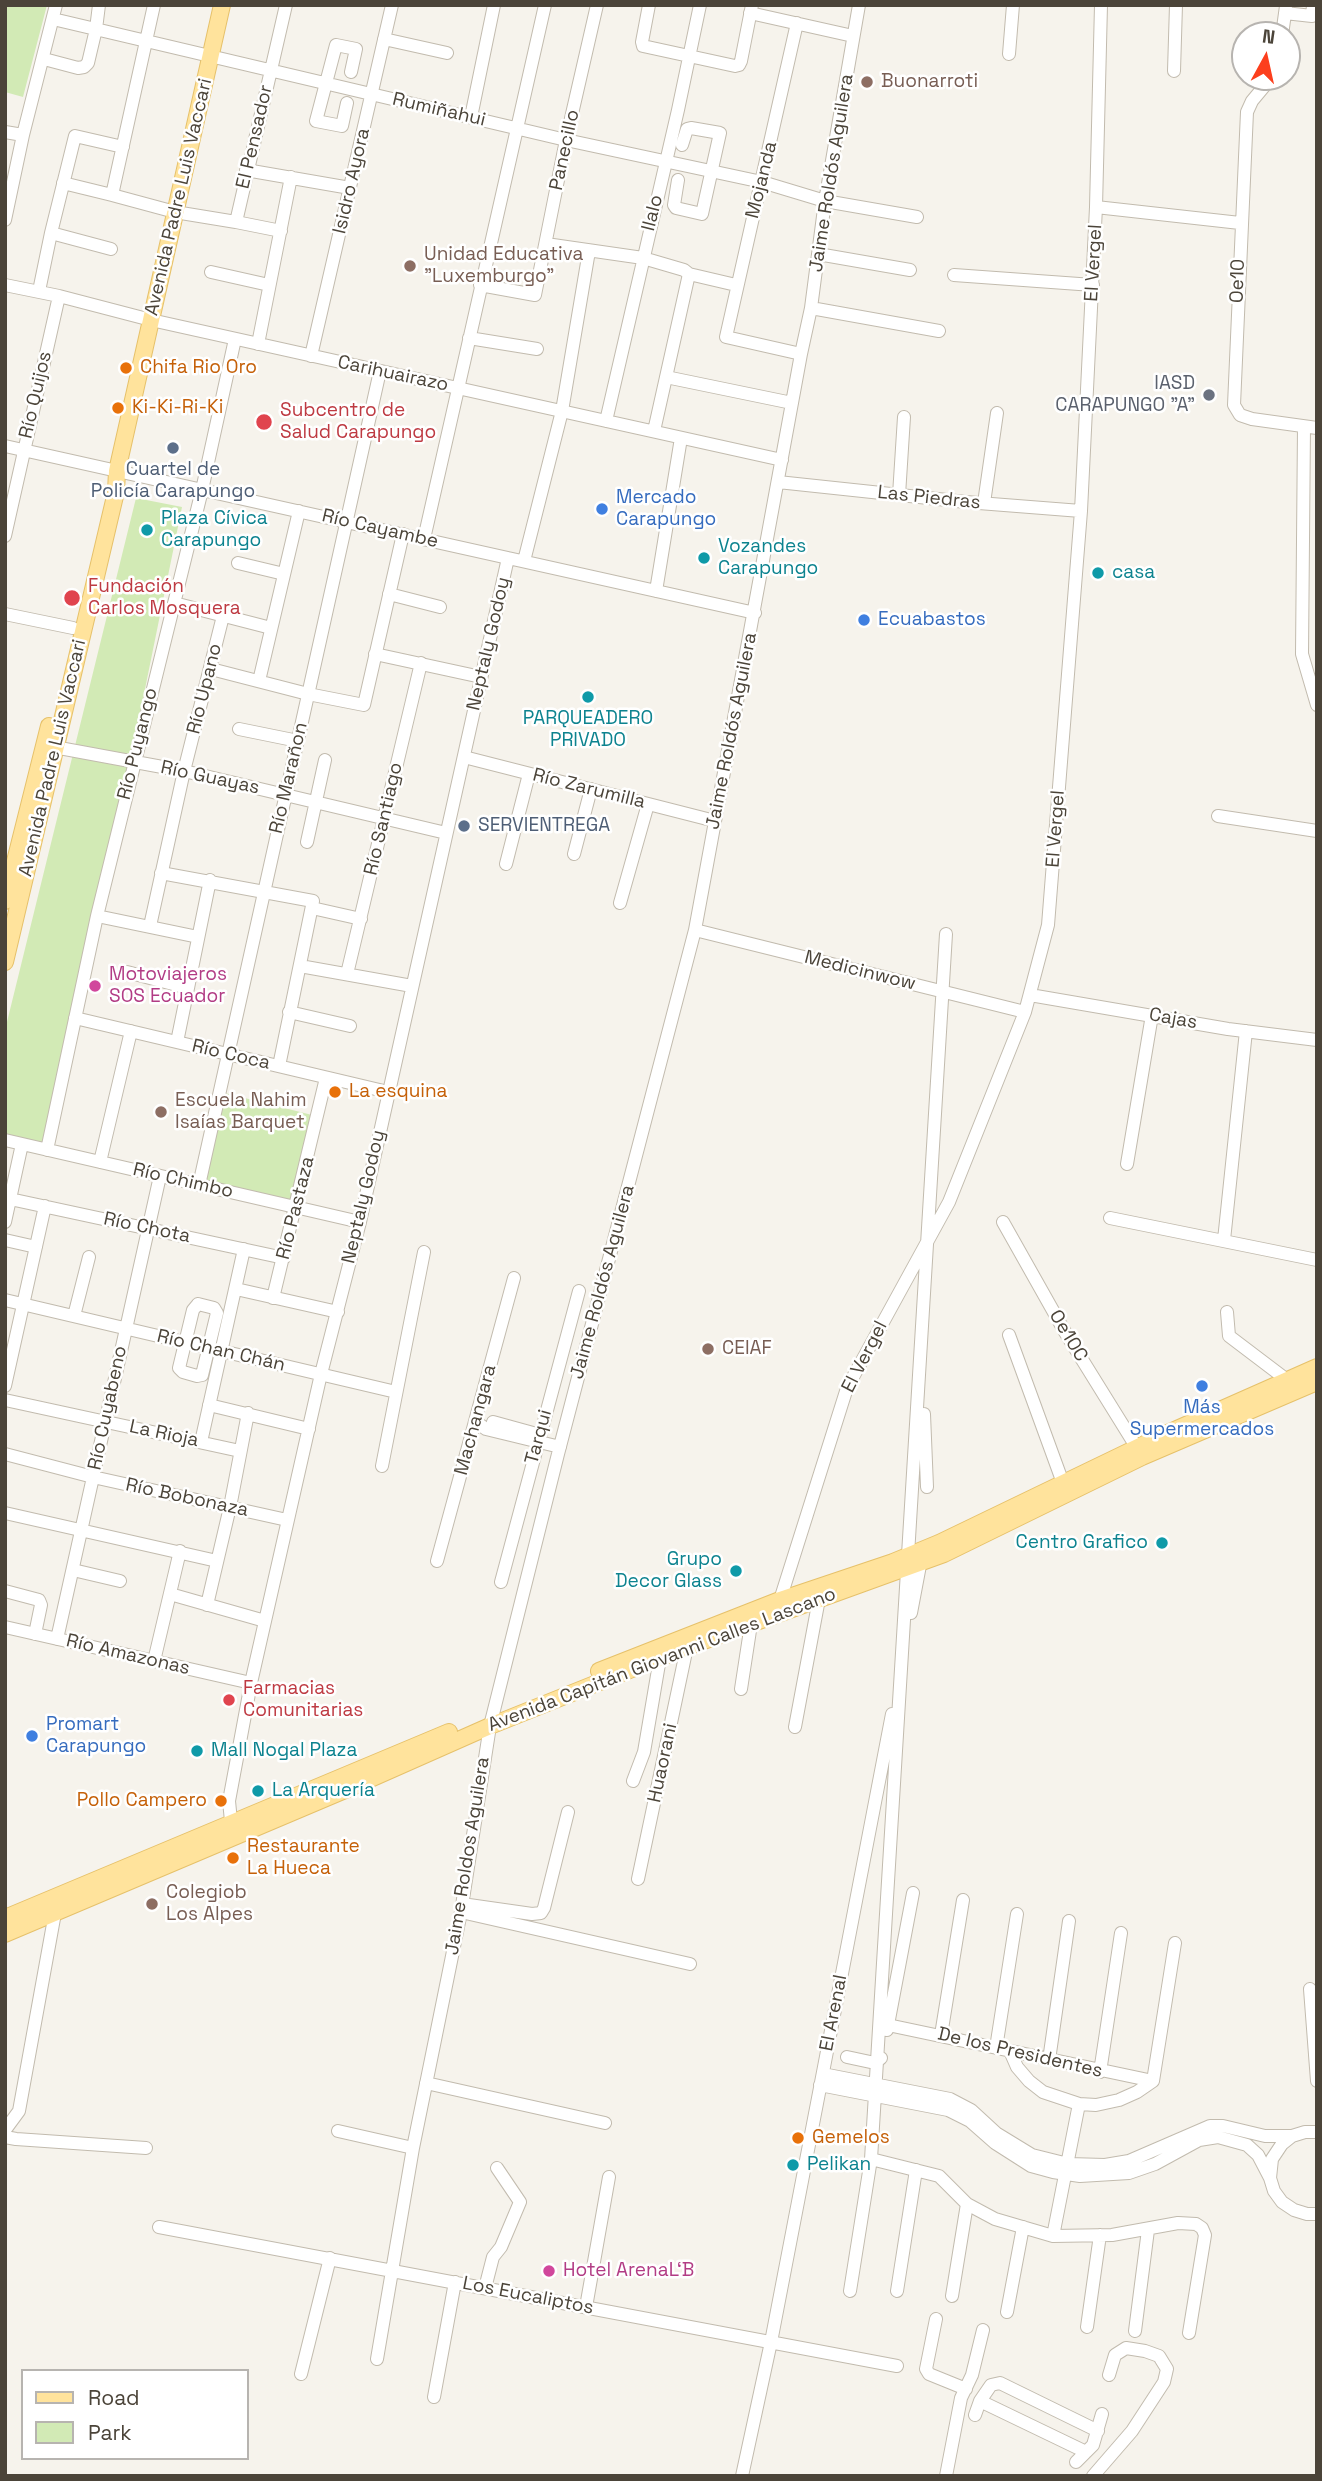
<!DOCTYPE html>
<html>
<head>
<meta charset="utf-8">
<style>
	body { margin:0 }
	#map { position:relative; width:1322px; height:2481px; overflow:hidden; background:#f6f3ec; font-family:"Space Grotesk",sans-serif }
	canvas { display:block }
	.frame { position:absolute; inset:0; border:7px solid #4b4439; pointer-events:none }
	.legend { position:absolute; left:21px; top:2369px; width:228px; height:91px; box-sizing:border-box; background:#fff; border:2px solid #b7b4b0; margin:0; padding:9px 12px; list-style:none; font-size:21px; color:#4b4439 }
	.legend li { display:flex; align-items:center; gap:14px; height:35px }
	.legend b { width:35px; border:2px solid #b7b4b0 }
	.north { position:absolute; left:1231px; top:21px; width:70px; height:70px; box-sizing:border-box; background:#fff; border:2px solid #b7b4b0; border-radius:50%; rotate:8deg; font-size:19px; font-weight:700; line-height:28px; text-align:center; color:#4b4439 }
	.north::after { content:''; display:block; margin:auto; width:24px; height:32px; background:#fc3f1d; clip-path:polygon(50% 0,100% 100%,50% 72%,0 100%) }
</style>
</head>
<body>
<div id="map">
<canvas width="1322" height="2481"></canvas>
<div class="frame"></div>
<ul class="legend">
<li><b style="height:9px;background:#ffe39c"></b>Road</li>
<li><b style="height:19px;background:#d2eab5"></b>Park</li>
</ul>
<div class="north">N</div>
</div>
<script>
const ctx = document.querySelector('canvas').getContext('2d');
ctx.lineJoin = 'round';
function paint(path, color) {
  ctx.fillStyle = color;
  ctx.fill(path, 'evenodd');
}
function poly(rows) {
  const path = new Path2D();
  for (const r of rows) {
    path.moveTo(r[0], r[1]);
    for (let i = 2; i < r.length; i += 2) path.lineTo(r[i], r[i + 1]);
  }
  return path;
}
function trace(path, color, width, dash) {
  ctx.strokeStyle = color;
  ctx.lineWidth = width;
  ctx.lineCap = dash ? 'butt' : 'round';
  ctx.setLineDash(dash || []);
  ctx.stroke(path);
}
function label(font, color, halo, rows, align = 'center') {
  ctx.font = font + ' "Space Grotesk",sans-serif';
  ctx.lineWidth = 5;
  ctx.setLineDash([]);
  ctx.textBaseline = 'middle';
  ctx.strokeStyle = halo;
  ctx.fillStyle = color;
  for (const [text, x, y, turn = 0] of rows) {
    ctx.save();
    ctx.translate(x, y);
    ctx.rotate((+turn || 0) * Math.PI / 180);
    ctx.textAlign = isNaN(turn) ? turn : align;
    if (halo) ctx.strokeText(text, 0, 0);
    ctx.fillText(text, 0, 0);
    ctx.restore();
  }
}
const green = poly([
	[5,5,47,5,23,97,5,92],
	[136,498,182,507,52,1146,5,1136,5,1030],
	[221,1092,316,1116,296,1205,204,1184]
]);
const minor = poly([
	[154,5,112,195,175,212,236,222,286,5],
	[649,5,642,42,643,46,735,66,739,65,741,61,752,5],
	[750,13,853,36],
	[1285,13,1312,16,1313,5],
	[53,19,566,140,762,182,825,201,917,217],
	[797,23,726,337,801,354],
	[1282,35,1286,6],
	[384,39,447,53],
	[1009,54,1013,5],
	[44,59,78,68,84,67,88,63,96,29,99,5],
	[1174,71,1176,5],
	[1272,77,1252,101,1247,112,1234,405,1240,415,1252,419,1317,428],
	[347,103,342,126,316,121,336,45,356,49,351,72],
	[471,117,494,5],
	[5,132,23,135],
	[246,170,350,188],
	[678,180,674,205,676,208,702,214,720,133,691,128,687,129,682,145],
	[63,183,112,195],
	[1096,207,1240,223],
	[5,220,23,135,56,5],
	[236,222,281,231],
	[51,233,111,249],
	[546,244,643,258,684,270,689,274,736,285],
	[818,254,910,270],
	[211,272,269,285],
	[954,275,1093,285],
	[5,285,59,296,151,320,782,460],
	[480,285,535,295,566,140,597,5],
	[39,291,51,233,75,136,123,147],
	[811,308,939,331],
	[469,338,537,349],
	[258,344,291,177],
	[311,356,392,5],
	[666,377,792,403],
	[606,421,678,110,700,5],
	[1304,427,1302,654,1317,705],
	[654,431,689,274],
	[5,446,755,613],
	[778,482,966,502,1081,511],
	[899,495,904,417],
	[984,503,997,413],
	[5,536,59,296],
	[424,539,545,5],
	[524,561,562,411,589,251],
	[238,563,284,574],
	[656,591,681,438],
	[389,594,440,607],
	[174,603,271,628],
	[5,614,73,628],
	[375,654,481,677],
	[211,669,308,694,364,705,403,534],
	[259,681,299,511],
	[239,729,298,741],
	[54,747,184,771,446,833],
	[464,757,715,821],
	[1218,816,1317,831],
	[307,842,325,760],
	[574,854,591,789],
	[506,864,529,774],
	[161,873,313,901,279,1066],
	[620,903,648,804],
	[312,908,361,919],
	[97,916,198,937],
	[150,926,184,771,223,616],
	[695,930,1025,1012],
	[300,966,412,986],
	[127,972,188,988],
	[347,974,421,663],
	[1030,995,1228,1029,1317,1040],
	[289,1012,350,1026],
	[75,1018,388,1092],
	[177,1042,210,880],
	[5,1140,360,1222],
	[47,1150,97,916,202,490,235,339],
	[100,1162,131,1031],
	[1127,1164,1152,1015],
	[199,1185,380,371],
	[10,1199,284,1258],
	[1110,1218,1317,1260],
	[5,1222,22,1144],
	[1003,1222,1065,1332,1137,1448],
	[5,1240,36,1247],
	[1224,1240,1246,1031],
	[236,1289,338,1312],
	[273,1298,326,1078],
	[5,1300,396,1392],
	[198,1304,214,1308,217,1313,202,1375,197,1376,183,1372,179,1368,193,1310,198,1304],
	[1227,1312,1229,1336,1287,1380],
	[74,1316,89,1257],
	[1009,1335,1063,1483],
	[5,1386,45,1206],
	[5,1400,240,1451],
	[209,1405,309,1429],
	[924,1414,927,1487],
	[476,1422,486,1429,560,1447],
	[493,1422,533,1433,538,1440],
	[201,1442,244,1249],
	[5,1454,93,1477,287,1520],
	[382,1466,424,1252],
	[5,1513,217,1561],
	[437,1561,514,1278],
	[73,1570,120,1581],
	[501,1582,579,1291],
	[5,1591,39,1600,41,1605,35,1634],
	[170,1594,265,1621],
	[780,1600,847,1388,949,1202,1025,1012,1048,925,1081,511,1096,207,1101,5],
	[207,1605,230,1507,248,1413],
	[911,1613,922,1555],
	[5,1627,251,1683],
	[57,1639,160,1176],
	[154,1661,180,1551],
	[741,1689,751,1624],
	[795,1727,819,1599],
	[633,1781,644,1752,660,1658],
	[232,1831,229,1801,251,1683,321,1374,360,1222,508,558],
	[638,1879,687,1647],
	[462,1904,532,1914,541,1913,544,1908,568,1812],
	[461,1912,690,1964],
	[1310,1989,1317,2081],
	[888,2025,1153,2081],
	[887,2030,913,1893],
	[941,2035,963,1900],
	[996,2048,1017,1914],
	[1010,2051,1017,2067,1029,2081,1043,2092,1079,2104,1096,2105,1119,2100,1137,2092,1153,2081],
	[847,2057,875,2063,881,2058],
	[1049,2060,1069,1921],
	[1100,2072,1121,1933],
	[823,2074,950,2099,971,2110,996,2133,1032,2155,1068,2164,1105,2165,1129,2161,1210,2126,1223,2126,1265,2136,1292,2136],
	[1153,2081,1175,1943],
	[426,2083,605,2123],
	[820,2085,948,2110,970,2121,995,2143,1031,2166,1053,2172,1080,2176,1129,2173,1155,2164,1199,2140,1218,2137,1247,2145,1258,2155,1270,2178],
	[5,2130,19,2111,55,1913],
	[338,2131,413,2148],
	[1317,2132,1305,2132,1292,2136,1282,2144,1272,2159,1270,2178,1274,2191,1282,2202,1294,2210,1307,2214,1317,2214],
	[5,2137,16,2139,146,2148],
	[871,2159,939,2176,967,2204,995,2219,1053,2236,1112,2235,1178,2223,1196,2224,1202,2228,1205,2235,1189,2333],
	[159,2227,897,2366],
	[1053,2236,1079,2104],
	[485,2288,493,2257,501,2247,520,2202,497,2168],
	[850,2291,871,2159,946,934],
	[897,2291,916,2170],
	[952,2296,967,2204],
	[586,2307,609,2177],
	[1007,2312,1023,2227],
	[936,2319,926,2369,929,2374,966,2389],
	[1087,2327,1100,2235],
	[1135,2331,1148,2230],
	[377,2359,413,2148,461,1912,490,1726,558,1454,695,930,801,354,811,308,825,201,859,5],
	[301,2374,330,2258],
	[434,2397,455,2282],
	[980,2401,1086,2452],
	[975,2415,980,2401,991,2385,1000,2383,1098,2431],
	[1076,2462,1093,2445,1102,2414],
	[742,2476,771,2342,892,1714],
	[946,2476,961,2398,972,2375,983,2330],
	[1093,2476,1132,2431,1164,2382,1167,2369,1159,2356,1145,2351,1126,2348,1115,2355,1109,2375]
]);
const major = poly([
	[5,901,49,726],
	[5,962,116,492,117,471,222,5],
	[599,1671,780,1600,893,1562,939,1543,1161,1436,1317,1367],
	[5,1918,449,1732],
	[5,1934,350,1788,490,1726,687,1647,944,1554,1142,1457,1317,1382]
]);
const markers = [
	[867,82,7,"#8d6e63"],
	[410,266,7,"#8d6e63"],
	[126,368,7,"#e8710a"],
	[1209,395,7,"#6b7280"],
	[118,408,7,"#e8710a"],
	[264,422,9,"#e0444e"],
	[173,448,7,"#5c6f8a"],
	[602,509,7,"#3f7fe0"],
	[147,530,7,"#0f9aa8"],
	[704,558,7,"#0f9aa8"],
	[1098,573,7,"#0f9aa8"],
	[72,598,9,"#e0444e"],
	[864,620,7,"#3f7fe0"],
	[588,697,7,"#0f9aa8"],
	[464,826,7,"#5c6f8a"],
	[95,986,7,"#d1479c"],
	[335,1092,7,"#e8710a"],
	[161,1112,7,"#8d6e63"],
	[708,1349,7,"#8d6e63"],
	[1202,1386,7,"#3f7fe0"],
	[1162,1543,7,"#0f9aa8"],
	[736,1571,7,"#0f9aa8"],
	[229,1700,7,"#e0444e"],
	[32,1736,7,"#3f7fe0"],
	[197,1751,7,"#0f9aa8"],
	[258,1791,7,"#0f9aa8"],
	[221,1801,7,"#e8710a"],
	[233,1858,7,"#e8710a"],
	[152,1904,7,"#8d6e63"],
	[798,2138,7,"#e8710a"],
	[793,2165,7,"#0f9aa8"],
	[549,2271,7,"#d1479c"]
];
const educationNames = [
	["Buonarroti",881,82],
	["Unidad Educativa",424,255],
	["\"Luxemburgo\"",424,277],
	["Escuela Nahim",175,1101],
	["Isaías Barquet",175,1123],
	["CEIAF",722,1349],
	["Colegiob",166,1893],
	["Los Alpes",166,1915]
];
const streetNames = [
	["Rumiñahui",439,110,13],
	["El Pensador",255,137,-77],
	["Panecillo",565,150,-78],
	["Jaime Roldós Aguilera",832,173,-81],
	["Mojanda",762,180,-76],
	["Isidro Ayora",352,181,-77],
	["Avenida Padre Luis Vaccari",179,197,-77],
	["Ilalo",653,213,-76],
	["El Vergel",1094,263,-87],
	["Oe10",1238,281,-88],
	["Carihuairazo",393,374,12],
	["Río Quijos",36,395,-77],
	["Las Piedras",929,498,6],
	["Río Cayambe",380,529,13],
	["Neptaly Godoy",489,644,-77],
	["Río Upano",205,689,-76],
	["Jaime Roldós Aguilera",732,731,-79],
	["Río Puyango",138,744,-76],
	["Avenida Padre Luis Vaccari",53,758,-77],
	["Río Guayas",210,778,12],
	["Río Marañon",289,778,-77],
	["Río Zarumilla",589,789,14],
	["Río Santiago",384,819,-77],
	["El Vergel",1056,829,-86],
	["Medicinwow",860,971,14],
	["Cajas",1173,1019,10],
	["Río Coca",231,1055,13],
	["Río Chimbo",183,1181,13],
	["Neptaly Godoy",364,1197,-77],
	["Río Pastaza",296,1208,-76],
	["Río Chota",147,1228,12],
	["Jaime Roldós Aguilera",603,1282,-75],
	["Oe10C",1068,1336,59],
	["Río Chan Chán",221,1351,13],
	["El Vergel",865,1357,-63],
	["Río Cuyabeno",108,1408,-78],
	["Machangara",476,1420,-75],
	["La Rioja",164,1434,12],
	["Tarqui",539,1437,-75],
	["Río Bobonaza",187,1498,12],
	["Río Amazonas",128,1655,13],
	["Avenida Capitán Giovanni Calles Lascano",662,1660,-21],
	["Huaorani",663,1763,-78],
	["Jaime Roldos Aguilera",468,1856,-81],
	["El Arenal",834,2013,-79],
	["De los Presidentes",1020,2053,13],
	["Los Eucaliptos",528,2296,11]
];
const foodNames = [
	["Chifa Rio Oro",140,368],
	["Ki-Ki-Ri-Ki",132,408],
	["La esquina",349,1092],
	["Pollo Campero",207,1801,"right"],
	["Restaurante",247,1847],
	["La Hueca",247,1869],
	["Gemelos",812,2138]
];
const worshipNames = [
	["IASD",1195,384],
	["CARAPUNGO \"A\"",1195,406]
];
const healthNames = [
	["Subcentro de",280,411],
	["Salud Carapungo",280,433],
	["Fundación",88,587],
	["Carlos Mosquera",88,609],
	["Farmacias",243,1689],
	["Comunitarias",243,1711]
];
const serviceNames = [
	["Cuartel de",173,470],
	["Policía Carapungo",173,492],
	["SERVIENTREGA",478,826,"left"]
];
const shopNames = [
	["Mercado",616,498],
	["Carapungo",616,520],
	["Ecuabastos",878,620],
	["Más",1202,1408,"center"],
	["Supermercados",1202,1430,"center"],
	["Promart",46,1725],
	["Carapungo",46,1747]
];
const cultureNames = [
	["Plaza Cívica",161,519],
	["Carapungo",161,541],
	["Vozandes",718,547],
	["Carapungo",718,569],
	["casa",1112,573],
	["PARQUEADERO",588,719,"center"],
	["PRIVADO",588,741,"center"],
	["Centro Grafico",1148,1543,"right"],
	["Grupo",722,1560,"right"],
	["Decor Glass",722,1582,"right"],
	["Mall Nogal Plaza",211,1751],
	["La Arquería",272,1791],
	["Pelikan",807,2165]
];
const hotelNames = [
	["Motoviajeros",109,975],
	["SOS Ecuador",109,997],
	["Hotel ArenaL‘B",563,2271]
];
paint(green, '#d2eab5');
trace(minor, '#c2bbae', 14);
trace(major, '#e6c16a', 18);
trace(minor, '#fff', 12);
trace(major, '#ffe39c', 16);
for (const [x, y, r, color] of markers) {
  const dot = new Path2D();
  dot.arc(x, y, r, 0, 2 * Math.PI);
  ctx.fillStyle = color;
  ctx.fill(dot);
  trace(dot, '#fff', 2.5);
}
label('19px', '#785e54', '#fff', educationNames, 'left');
label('19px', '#4b4439', '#fff', streetNames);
label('19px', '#c56008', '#fff', foodNames, 'left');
label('19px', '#5b616d', '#fff', worshipNames, 'right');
label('19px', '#be3a42', '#fff', healthNames, 'left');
label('19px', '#4e5e75', '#fff', serviceNames);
label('19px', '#366cbe', '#fff', shopNames, 'left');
label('19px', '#0d838f', '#fff', cultureNames, 'left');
label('19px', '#b23c85', '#fff', hotelNames, 'left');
</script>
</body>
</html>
